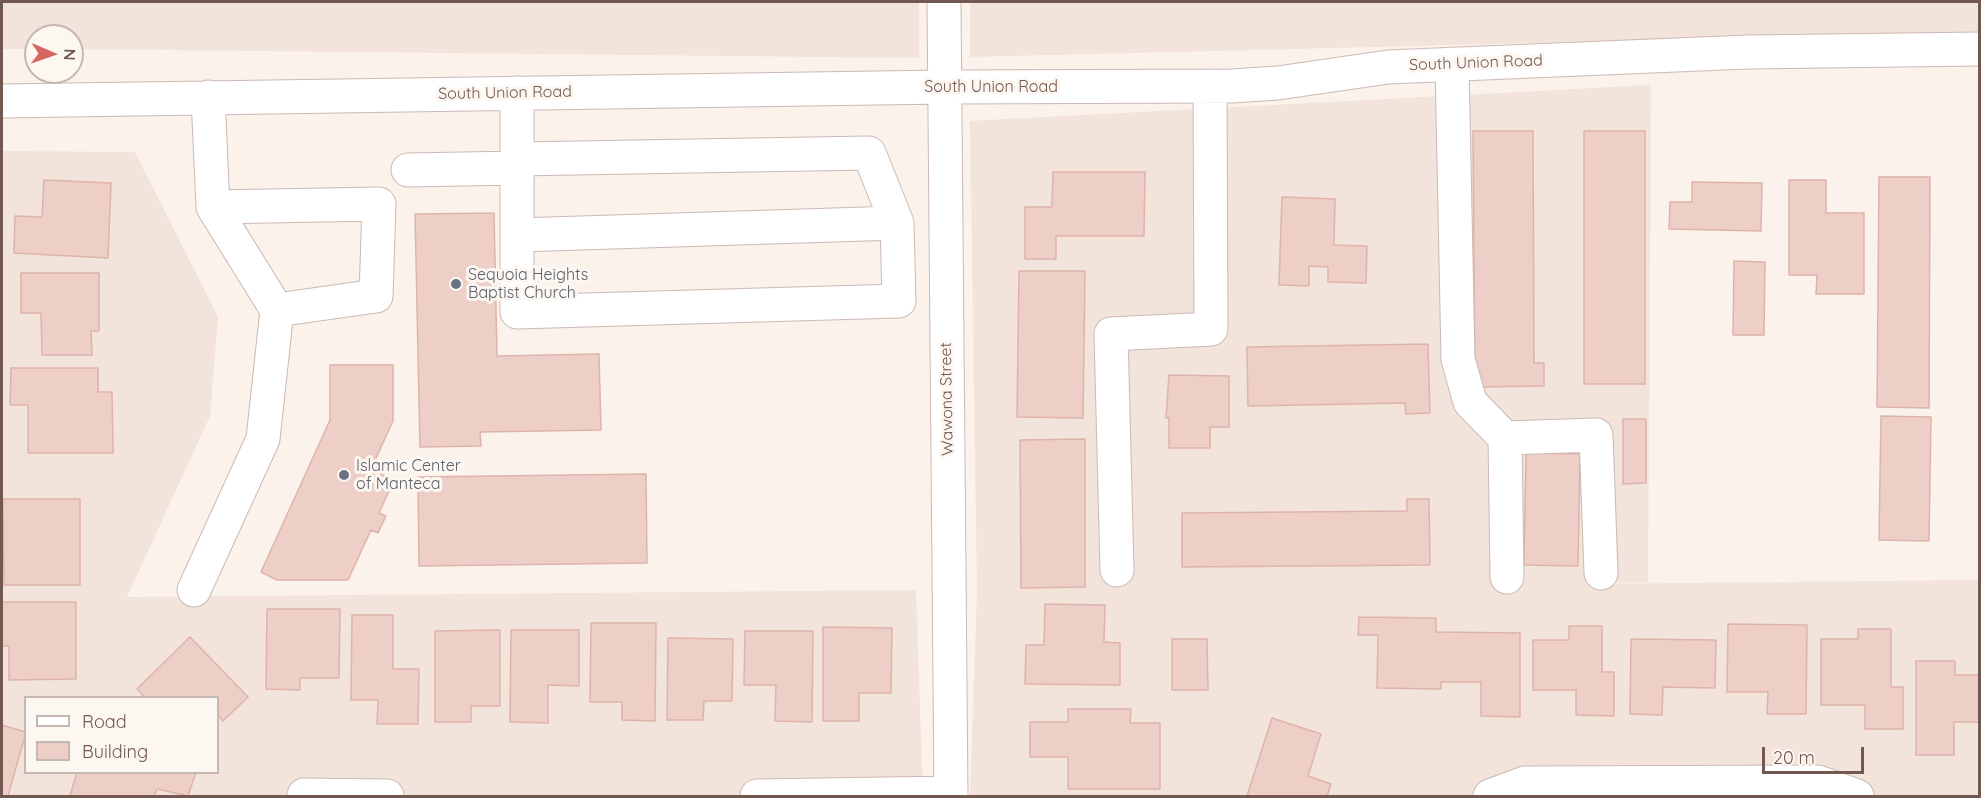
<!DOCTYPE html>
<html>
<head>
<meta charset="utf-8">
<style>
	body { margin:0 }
	#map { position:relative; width:1981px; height:798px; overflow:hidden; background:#fbf2ec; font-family:Quicksand,sans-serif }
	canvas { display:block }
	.frame { position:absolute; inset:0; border:3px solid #735751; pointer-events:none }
	.legend { position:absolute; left:24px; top:696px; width:195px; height:78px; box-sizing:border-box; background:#fdf7f2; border:2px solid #c6b7b2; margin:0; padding:8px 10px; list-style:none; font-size:18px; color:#735751 }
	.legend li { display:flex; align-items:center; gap:12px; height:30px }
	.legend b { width:30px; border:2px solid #c6b7b2 }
	.north { position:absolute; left:24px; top:24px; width:60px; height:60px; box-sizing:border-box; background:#fdf7f2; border:2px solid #c6b7b2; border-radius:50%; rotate:92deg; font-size:16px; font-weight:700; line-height:24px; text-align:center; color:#735751 }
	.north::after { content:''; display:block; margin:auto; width:21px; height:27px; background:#d56660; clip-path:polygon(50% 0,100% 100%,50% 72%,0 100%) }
	.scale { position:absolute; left:1762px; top:747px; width:102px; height:27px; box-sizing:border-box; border:3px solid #735751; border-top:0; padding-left:8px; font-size:18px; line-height:21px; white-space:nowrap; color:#735751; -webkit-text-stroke:4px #fdf7f2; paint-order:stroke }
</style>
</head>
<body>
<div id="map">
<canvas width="1981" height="798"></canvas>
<div class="frame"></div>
<ul class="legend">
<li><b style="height:8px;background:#fff"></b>Road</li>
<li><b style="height:16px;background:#edcfc7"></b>Building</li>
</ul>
<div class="north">N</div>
<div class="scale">20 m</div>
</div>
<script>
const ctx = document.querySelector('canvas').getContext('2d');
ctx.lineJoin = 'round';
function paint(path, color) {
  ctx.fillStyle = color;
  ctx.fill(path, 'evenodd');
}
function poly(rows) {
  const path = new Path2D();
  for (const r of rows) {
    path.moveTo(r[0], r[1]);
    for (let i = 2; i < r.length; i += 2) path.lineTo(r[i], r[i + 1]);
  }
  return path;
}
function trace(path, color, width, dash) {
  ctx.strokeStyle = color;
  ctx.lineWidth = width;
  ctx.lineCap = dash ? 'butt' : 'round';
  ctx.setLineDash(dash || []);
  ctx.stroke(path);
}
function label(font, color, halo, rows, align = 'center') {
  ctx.font = font + ' Quicksand,sans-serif';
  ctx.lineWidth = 6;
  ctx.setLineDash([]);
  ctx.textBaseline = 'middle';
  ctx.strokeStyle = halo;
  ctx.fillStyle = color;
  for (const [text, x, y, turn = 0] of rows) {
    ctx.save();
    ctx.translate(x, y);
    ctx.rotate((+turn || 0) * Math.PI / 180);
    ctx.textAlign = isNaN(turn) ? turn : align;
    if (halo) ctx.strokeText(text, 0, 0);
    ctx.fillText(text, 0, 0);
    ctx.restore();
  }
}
const residential = poly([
	[2,2,919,2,919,58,72,49,72,36,36,36,36,49,2,49],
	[970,2,1979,2,1980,32,970,57],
	[1651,85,1648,582,1590,584,1979,580,1979,796,970,796,977,591,970,121],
	[2,151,135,152,218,317,210,416,127,597,916,590,923,796,2,796],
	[26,698,218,698,218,772,26,772]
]);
const building = poly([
	[1473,131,1533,131,1534,363,1544,363,1544,386,1475,387,1473,131],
	[1584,131,1645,131,1645,384,1584,384,1584,131],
	[1053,172,1145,172,1144,236,1056,236,1056,259,1025,259,1025,207,1052,207,1053,172],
	[1879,177,1930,177,1929,408,1877,407,1879,177],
	[44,180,111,183,108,258,14,253,15,216,42,217,44,180],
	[1789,180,1826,180,1826,213,1864,213,1864,294,1816,294,1817,275,1789,275,1789,180],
	[1692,182,1762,183,1761,231,1669,229,1670,202,1692,202,1692,182],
	[1282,197,1335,199,1334,245,1367,246,1366,283,1328,282,1328,267,1309,266,1309,286,1279,285,1282,197],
	[494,213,497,356,599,354,601,430,480,432,481,446,420,447,415,214,494,213],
	[1734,261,1765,262,1764,335,1733,335,1734,261],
	[1019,271,1085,271,1083,418,1017,417,1019,271],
	[21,273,99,273,99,331,91,331,92,355,42,355,41,313,21,313,21,273],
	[1428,344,1430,413,1406,414,1405,403,1248,406,1247,347,1428,344],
	[330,365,393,365,393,421,371,469,394,480,379,513,386,516,378,533,371,530,348,580,277,580,261,572,330,420,330,365],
	[11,368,98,368,98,392,112,392,113,453,28,453,28,405,10,405,11,368],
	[1169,375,1229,376,1229,427,1210,427,1210,448,1169,448,1169,418,1166,418,1169,375],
	[1881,416,1931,417,1929,541,1879,540,1881,416],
	[1623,419,1646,419,1646,483,1623,484,1623,419],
	[1085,439,1085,587,1021,588,1020,440,1085,439],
	[1526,453,1580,454,1578,566,1524,565,1526,453],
	[646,474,647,563,419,566,418,477,646,474],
	[3,499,80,499,80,585,4,585,3,499],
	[1407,499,1429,499,1430,565,1182,567,1182,513,1407,511,1407,499],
	[2,602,76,602,76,679,9,680,9,646,2,646,2,602],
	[1045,604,1105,605,1104,642,1120,643,1120,685,1025,684,1026,645,1044,645,1045,604],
	[267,609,340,609,339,678,300,678,300,690,266,689,267,609],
	[352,615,393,615,393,669,419,669,418,724,377,724,378,700,351,700,352,615],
	[1359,617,1436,618,1436,632,1520,633,1520,717,1481,716,1481,682,1441,682,1441,689,1377,688,1378,635,1358,635,1359,617],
	[591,623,656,623,655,721,622,720,622,702,590,702,591,623],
	[1728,624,1807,625,1806,714,1767,714,1768,692,1727,692,1728,624],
	[1569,626,1602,626,1602,672,1614,672,1614,716,1576,715,1576,690,1533,690,1533,640,1569,640,1569,626],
	[823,627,892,628,891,693,859,693,859,721,823,721,823,627],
	[1858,629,1891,629,1891,687,1903,687,1903,729,1865,729,1865,705,1821,705,1821,639,1858,639,1858,629],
	[500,630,500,706,471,706,471,722,435,722,435,631,500,630],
	[511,630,579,630,579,686,548,685,548,723,510,722,511,630],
	[745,631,813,631,812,722,775,721,776,685,744,685,745,631],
	[190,637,248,697,223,721,218,715,218,698,145,698,137,689,190,637],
	[668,638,733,639,732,701,704,701,703,720,667,720,668,638],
	[1172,639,1207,639,1208,690,1172,690,1172,639],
	[1631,639,1716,640,1715,688,1663,687,1662,715,1630,714,1631,639],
	[1916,661,1955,661,1955,675,1980,675,1980,722,1954,722,1954,755,1916,755,1916,661],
	[1068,709,1131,709,1130,723,1160,723,1160,789,1068,789,1068,757,1030,757,1030,722,1068,722,1068,709],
	[1272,718,1321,734,1308,776,1331,784,1327,796,1247,796,1272,718],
	[2,725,26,732,8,796,2,796,2,725],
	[77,772,196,772,188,796,157,789,154,796,70,796,77,772]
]);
const minor = poly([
	[944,2,951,796],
	[1452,64,1458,359,1470,402,1505,438,1596,435,1601,573],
	[517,93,517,312,899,301,897,223,869,153,517,159],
	[208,97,213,207,379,204,376,296,277,310,213,207],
	[2,101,944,87,1232,86,1278,83,1388,67,1748,52,1980,49],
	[408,170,517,168],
	[518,235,897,223],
	[1505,438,1507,577],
	[1117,570,1111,334,1211,329,1210,86],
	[194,590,263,439,277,310],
	[304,795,387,796],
	[757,796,951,793],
	[1490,796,1525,783,1818,782,1857,796]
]);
const markers = [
	[456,284,6,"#6b7280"],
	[344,475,6,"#6b7280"]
];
const streetNames = [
	["South Union Road",1476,63,-2],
	["South Union Road",991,87],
	["South Union Road",505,93,-1],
	["Wawona Street",947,399,-91]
];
const worshipNames = [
	["Sequoia Heights",468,275],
	["Baptist Church",468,293],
	["Islamic Center",356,466],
	["of Manteca",356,484]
];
paint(residential, '#f2e3db');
paint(building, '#edcfc7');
trace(building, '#deb4a9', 1.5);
trace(minor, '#ccb9b3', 35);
trace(minor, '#fff', 33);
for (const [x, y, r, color] of markers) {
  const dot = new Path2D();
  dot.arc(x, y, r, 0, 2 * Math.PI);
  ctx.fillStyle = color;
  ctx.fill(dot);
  trace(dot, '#fdf7f2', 2);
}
label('16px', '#735751', '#fdf7f2', streetNames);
label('16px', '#5b616d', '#fdf7f2', worshipNames, 'left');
</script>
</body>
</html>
